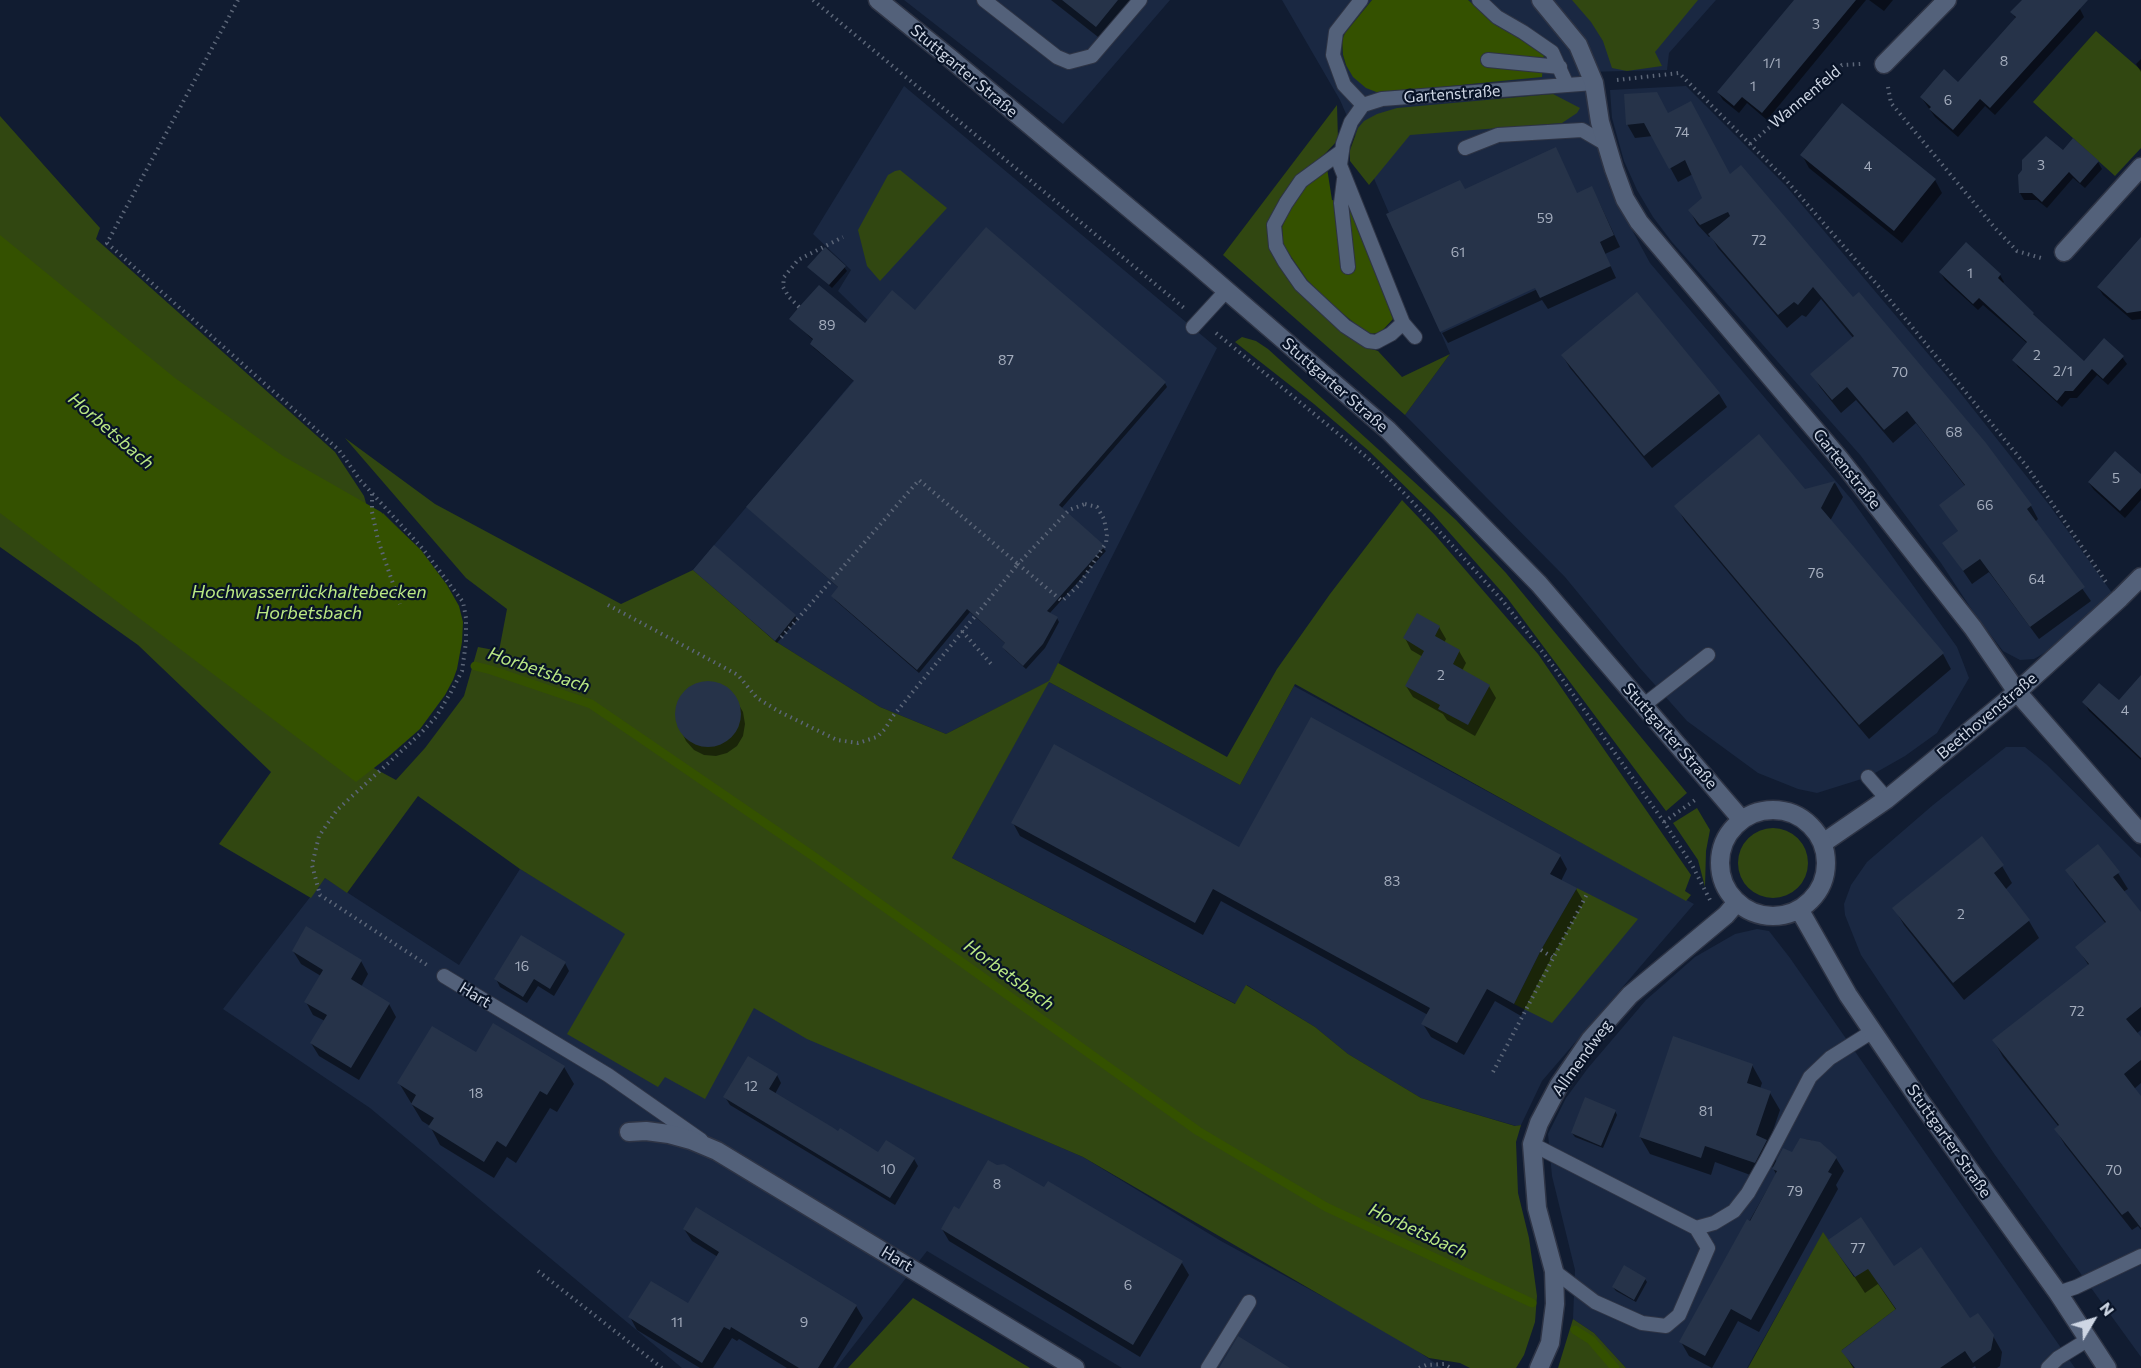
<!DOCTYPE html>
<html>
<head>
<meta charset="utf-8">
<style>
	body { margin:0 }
	#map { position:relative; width:2141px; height:1368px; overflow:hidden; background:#111c31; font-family:Commissioner,sans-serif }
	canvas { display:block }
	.north { position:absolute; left:2063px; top:1290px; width:60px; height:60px; -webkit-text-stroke:4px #081327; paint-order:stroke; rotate:52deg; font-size:16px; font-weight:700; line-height:24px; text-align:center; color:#ced6e4 }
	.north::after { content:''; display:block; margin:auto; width:21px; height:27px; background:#ced6e4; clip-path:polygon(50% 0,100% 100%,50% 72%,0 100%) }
</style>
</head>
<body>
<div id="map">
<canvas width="2141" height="1368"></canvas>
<div class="north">N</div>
</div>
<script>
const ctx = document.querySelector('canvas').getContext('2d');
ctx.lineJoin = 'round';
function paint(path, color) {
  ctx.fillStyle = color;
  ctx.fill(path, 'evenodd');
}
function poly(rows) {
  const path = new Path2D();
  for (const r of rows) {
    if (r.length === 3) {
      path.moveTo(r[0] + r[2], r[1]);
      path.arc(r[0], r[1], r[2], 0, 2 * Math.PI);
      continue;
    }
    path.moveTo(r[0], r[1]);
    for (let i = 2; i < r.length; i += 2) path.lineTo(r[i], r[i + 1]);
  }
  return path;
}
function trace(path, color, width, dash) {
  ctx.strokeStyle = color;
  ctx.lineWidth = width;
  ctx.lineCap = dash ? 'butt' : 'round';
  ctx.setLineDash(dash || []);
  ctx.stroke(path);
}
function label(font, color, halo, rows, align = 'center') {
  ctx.font = font + ' Commissioner,sans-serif';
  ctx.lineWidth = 4.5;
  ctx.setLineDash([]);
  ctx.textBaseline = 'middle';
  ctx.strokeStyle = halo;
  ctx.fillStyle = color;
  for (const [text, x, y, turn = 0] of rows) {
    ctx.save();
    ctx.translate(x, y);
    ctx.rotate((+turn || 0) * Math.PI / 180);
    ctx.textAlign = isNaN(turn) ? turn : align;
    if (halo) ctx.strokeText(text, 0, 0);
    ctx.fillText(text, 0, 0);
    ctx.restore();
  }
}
const built = poly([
	[904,0,1170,0,1063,124],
	[1282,0,1372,0,1345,33,1342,40,1343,55,1346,65,1515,35,1494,23,1468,0,1716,0,1669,53,1667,70,1585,72,1592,131,1610,189,1650,263,1852,500,1957,647,1969,678,1937,733,1905,756,1868,777,1817,793,1798,789,1758,773,1687,721,1639,667,1565,577,1405,415,1450,354,1340,100],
	[904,86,1217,348,1049,682,1240,785,1294,686,1694,904,1542,1081,1521,1125,1516,1126,1421,1098,1348,1054,1315,1027,1247,985,1236,1004,952,858,1048,682,946,734,880,707,775,641,693,570,888,340,838,291,851,270,813,234],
	[1686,86,1786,186,1951,381,2050,506,2112,593,2048,651,2034,659,2020,660,2003,651,1976,616,1941,563,1861,456,1672,242,1653,217,1637,190,1624,161,1612,118,1610,90],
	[2006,747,2025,747,2046,764,2141,858,2141,1357,1995,1155,1861,955,1845,915,1844,904,1851,885,1867,862,1933,805],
	[520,869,805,1037,1083,1157,1221,1241,1353,1313,1385,1328,1442,1368,1122,1368,927,1251,836,1368,682,1368,370,1108,223,1009,325,878,459,965],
	[1757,929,1769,931,1790,958,2075,1368,1854,1368,1841,1351,1896,1309,1868,1268,1855,1277,1823,1233,1747,1368,1626,1368,1594,1333,1573,1319,1575,1270,1552,1176,1548,1134,1566,1098,1588,1068,1646,1000,1695,957,1735,934]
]);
const green = poly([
	[1572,0,1698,0,1655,52,1662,66,1627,71,1612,68,1603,41,1591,22],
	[2096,31,2141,70,2141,148,2115,176,2033,102],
	[1553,94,1580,108,1577,113,1562,123,1410,135,1369,185,1350,161,1350,150,1358,128,1364,121,1377,114,1397,108],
	[1337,105,1338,140,1320,159,1298,177,1279,200,1268,224,1270,246,1344,332,1363,346,1378,351,1402,377,1450,354,1405,415,1223,255],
	[0,116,100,228,96,239,335,452,364,496,398,617,381,528,383,513,419,549,370,766,396,780,425,748,464,696,478,647,499,651,507,609,466,578,345,438,435,504,621,604,693,570,775,641,880,707,946,734,1049,681,1058,663,1227,757,1277,669,1330,594,1402,500,1436,536,1538,654,1691,875,1685,891,1691,895,1686,901,1295,684,1240,785,1049,682,952,858,1235,1004,1246,985,1315,1027,1348,1054,1421,1098,1515,1126,1521,1125,1516,1142,1518,1193,1529,1238,1537,1296,1535,1322,1524,1355,1516,1368,1470,1368,1460,1363,1429,1358,1083,1157,807,1039,754,1008,705,1099,665,1077,658,1087,567,1034,625,934,520,869,418,796,347,893,325,878,311,898,219,844,271,772,138,645,0,547],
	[900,170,947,208,880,281,867,266,858,230,888,175,895,171],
	[1242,337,1256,341,1268,349,1456,520,1506,573,1687,793,1666,811,1508,599,1433,514,1369,451,1314,404,1235,342],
	[1697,808,1710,830,1706,851,1705,887,1698,860,1673,823],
	[1773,863,35],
	[1577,888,1638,919,1552,1023,1514,1004,1541,950],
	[1823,1232,1854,1277,1868,1268,1896,1309,1842,1350,1854,1368,1748,1368],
	[913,1298,1030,1368,848,1368],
	[1573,1319,1594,1333,1626,1368,1558,1368]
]);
const water = poly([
	[1372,0,1468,0,1494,23,1530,42,1544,53,1542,77,1379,93,1366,88,1353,77,1346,65,1343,55,1342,40,1345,33],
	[1327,168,1332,200,1349,205,1368,249,1393,319,1380,333,1368,334,1332,305,1307,280,1283,245,1282,227,1290,207,1306,186],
	[0,235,175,378,283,456,381,512,421,550,447,585,459,606,463,622,462,642,457,669,453,680,445,695,420,729,388,757,356,782,0,513]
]);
const shadow = poly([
	[1051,0,1141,0,1107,44],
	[1795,0,1866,0,1767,120,1747,103,1739,113,1723,100,1718,92],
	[1869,0,1893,0,1884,11],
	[2023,0,2070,0,2080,9,2084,17,1995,115,1985,106,1958,137,1935,117,1921,97,1958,84,2016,19,2012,12],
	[2141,59,2141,72,2136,64],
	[1668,115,1730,176,2031,506,2038,519,2035,522,2091,601,2039,639,1989,572,1972,584,1944,543,1959,532,1941,505,1965,486,1916,423,1893,443,1856,400,1841,413,1820,387,1812,374,1854,339,1821,299,1806,317,1802,315,1787,328,1718,248,1711,236,1709,237,1697,224,1690,211,1704,198,1693,174,1678,182,1653,136,1635,138,1627,124],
	[2063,152,2098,162,2102,169,2085,188,2073,178,2047,208,2037,200,2024,200,2020,193],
	[1802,155,1935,180,1942,193,1902,243,1809,168],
	[1465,191,1578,195,1598,200,1620,247,1605,254,1616,278,1548,309,1542,300,1448,343,1442,333,1542,287],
	[2141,240,2141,319,2132,320,2103,295,2098,287],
	[809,267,844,267,847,271,832,288],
	[1940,272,2000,275,2004,282,2002,284,2084,363,2122,357,2127,364,2108,385,2097,375,2077,398,2070,398,2062,407,2018,367,2014,360,2028,344,1983,305,1978,310,1945,280],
	[915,312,1165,383,1167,387,1061,509,1106,551,1049,614,1057,618,1059,622,1045,648,1026,669,1006,651,1003,647,1006,644,970,612,919,673,835,600,833,596,839,588,747,507,855,382,814,348,811,344,814,341,791,319,865,325],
	[1562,355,1719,394,1727,407,1652,468,1570,368],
	[2141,476,2141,500,2125,518,2094,490,2089,483],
	[1835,483,1843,497,1830,521,1943,654,1951,669,1869,739,1685,521,1676,506,1804,490],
	[694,570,795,616,797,620,777,643],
	[1439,627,1446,639,1444,643,1459,651,1466,663,1462,671,1489,686,1496,698,1475,736,1447,720,1443,714,1413,697,1406,686,1423,657,1411,650,1405,638],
	[711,683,722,686,732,693,743,712,745,724,743,736,737,746,727,753,716,756,704,755,694,750,686,741,676,720,676,708,680,698,689,689,699,684],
	[2141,690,2141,760,2089,711,2084,702,2119,702],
	[1013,823,1240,849,1560,856,1567,869,1561,881,1576,889,1584,902,1548,964,1521,1016,1495,1001,1464,1055,1431,1037,1423,1024,1428,1015,1221,901,1203,935,1020,836],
	[2002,866,2012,883,2005,890,2029,921,2039,938,1964,1000,1904,925,1894,908],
	[2067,870,2118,873,2128,889,2123,892,2141,915,2141,1030,2136,1034,2141,1040,2141,1083,2134,1089,2141,1098,2141,1230,2138,1226,2132,1230,2065,1145,2056,1130,2059,1127,2003,1057,1994,1041,2089,966,2077,947,2106,924,2076,886],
	[522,937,565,963,569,971,554,996,538,986,527,1003,500,987,496,979],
	[293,951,361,961,368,974,361,987,389,1004,396,1017,359,1080,319,1056,311,1043,325,1021,313,1015,306,1002,321,976,301,964],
	[476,1054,564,1067,574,1084,557,1112,550,1108,516,1163,507,1157,494,1178,440,1145,430,1126,422,1121,399,1083],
	[1752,1065,1762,1083,1760,1089,1770,1093,1780,1110,1768,1145,1777,1162,1793,1154,1801,1139,1810,1140,1824,1146,1836,1158,1844,1171,1836,1185,1838,1189,1759,1332,1738,1321,1712,1368,1689,1356,1681,1342,1776,1174,1772,1166,1764,1180,1715,1162,1711,1175,1650,1154,1640,1137],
	[777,1075,781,1083,775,1094,838,1133,878,1154,914,1159,918,1166,895,1205,730,1105,725,1097],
	[1615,1111,1617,1115,1603,1148,1575,1137,1572,1133],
	[1049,1183,1182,1263,1189,1275,1140,1357,949,1241,942,1229,959,1211,1045,1189],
	[684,1229,856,1306,863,1318,833,1368,787,1368,739,1339,737,1341,732,1338,713,1368,700,1368,637,1330,630,1317,689,1305,718,1257,692,1241],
	[1830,1240,1894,1268,1993,1336,2002,1352,2000,1366,1997,1368,1976,1368,1975,1366,1972,1368,1853,1368,1843,1351,1896,1310,1878,1284,1865,1293],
	[1645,1279,1647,1282,1636,1302,1616,1291,1613,1287]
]);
const stream = poly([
	[475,666,491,670,591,704,813,856,1198,1131,1326,1207,1532,1303],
	[1575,1330,1591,1340,1615,1368]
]);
const building = poly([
	[1062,0,1118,0,1096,27],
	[1794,0,1856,0,1762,113,1742,97,1734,106,1717,92],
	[2022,0,2088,0,1990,108,1980,99,1953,130,1929,109,1931,107,1920,97,1944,69,1958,82,2016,17,2010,12],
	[1657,92,1668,113,1691,101,1730,174,1741,165,1853,297,1859,292,1986,443,2032,505,2027,509,2085,587,2030,627,1980,559,1963,571,1942,543,1958,531,1939,505,1965,485,1907,411,1884,430,1847,387,1832,400,1810,374,1854,336,1813,287,1798,305,1794,302,1778,315,1708,234,1730,216,1728,212,1700,225,1688,210,1702,198,1685,160,1669,169,1644,123,1626,125,1624,94],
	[1842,103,1936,179,1894,231,1800,155],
	[2046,136,2063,150,2073,138,2099,161,2080,183,2069,172,2042,202,2032,193,2019,193,2018,175,2022,170,2022,160],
	[1556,147,1577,193,1592,186,1614,235,1600,242,1611,266,1540,298,1535,288,1440,332,1386,214,1460,180,1465,189],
	[986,227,1166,382,1059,505,1105,546,1047,611,1058,617,1043,644,1023,666,1002,647,1005,643,967,609,917,670,831,596,838,587,746,507,854,381,810,344,813,339,789,319,799,307,819,285,865,323,892,290,915,310],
	[2141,237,2141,311,2127,313,2097,287],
	[1966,242,2001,274,1998,278,2034,313,2033,314,2084,361,2104,338,2124,356,2103,379,2092,369,2073,391,2065,391,2057,401,2012,360,2027,342,1979,298,1973,304,1939,272],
	[825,247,846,266,829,285,807,267],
	[1637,292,1720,393,1644,456,1561,355],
	[1759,434,1805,489,1835,481,1821,508,1944,653,1859,725,1674,506],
	[2115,451,2141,474,2141,488,2120,511,2088,482],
	[714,545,796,615,775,641,693,570],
	[1417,613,1440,626,1435,636,1460,650,1453,664,1490,685,1468,725,1438,709,1440,705,1405,686,1424,651,1403,638],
	[2141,675,2141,758,2082,702,2099,683,2119,700],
	[708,714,33],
	[1311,717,1561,855,1550,874,1577,888,1541,950,1514,1004,1487,989,1457,1043,1421,1024,1430,1008,1213,889,1195,923,1011,823,1054,744,1239,847],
	[1982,836,2004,865,1994,873,2030,920,1953,983,1892,908],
	[2098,844,2120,872,2113,877,2141,912,2141,1007,2126,1019,2141,1037,2141,1060,2124,1074,2141,1096,2141,1228,2128,1211,2122,1215,2054,1129,2059,1125,1992,1040,2089,964,2075,947,2106,922,2065,870],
	[306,926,362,960,351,979,390,1003,351,1068,310,1043,327,1015,304,1002,323,970,292,951],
	[521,935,566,962,550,989,534,979,523,997,494,979],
	[493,1023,565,1066,547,1095,540,1091,506,1147,497,1141,484,1162,428,1127,434,1118,411,1104,416,1095,397,1083,432,1026,476,1052],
	[1673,1036,1753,1064,1747,1083,1771,1091,1756,1135,1767,1140,1755,1163,1705,1146,1701,1158,1639,1137],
	[748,1056,778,1074,769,1089,832,1127,838,1131,840,1128,878,1152,886,1140,915,1158,890,1198,723,1097],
	[1585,1097,1616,1110,1601,1146,1571,1133],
	[1800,1138,1820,1142,1837,1157,1828,1172,1832,1174,1751,1320,1731,1309,1705,1356,1679,1342,1747,1219,1750,1221,1777,1171,1772,1169,1783,1148,1792,1152],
	[988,1160,997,1165,1004,1164,1044,1187,1048,1181,1183,1261,1133,1345,941,1229,954,1206,959,1209],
	[696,1207,857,1305,818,1368,799,1368,731,1327,730,1330,724,1327,702,1363,628,1317,651,1281,688,1303,719,1252,683,1229],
	[1861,1217,1894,1266,1921,1247,1970,1318,1978,1313,1994,1335,1991,1350,1973,1363,1965,1351,1940,1368,1855,1368,1841,1351,1896,1309,1868,1269,1855,1277,1828,1240],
	[1624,1265,1646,1278,1634,1300,1612,1287],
	[1238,1336,1290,1368,1219,1368]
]);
const path = poly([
	[238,0,107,243,339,450,360,480,423,549,463,602,466,618,466,642,462,671,451,692,436,717,420,734,337,810,319,836,312,865,320,895,427,965],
	[813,0,1184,308],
	[1617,80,1679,73,1786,180,1880,288,2028,468,2106,582],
	[1888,87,1891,103,1995,228,2017,251,2041,258],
	[1750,144,1842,65,1861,64],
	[799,307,789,297,783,287,784,277,798,260,843,237],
	[1216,333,1370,460,1407,496,1502,600,1548,659,1664,822,1692,865,1710,900],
	[372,494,372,512,378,540,400,604],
	[1085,504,1097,507,1104,519,1107,534,1106,543,1079,585,1062,601,1018,564,1069,510,1085,504],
	[608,605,738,675,757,698,780,712,837,740,858,743,877,737,885,729,893,716,1018,564,919,480,780,639],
	[962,631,992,665],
	[1664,822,1695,800],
	[1541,950,1552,957],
	[1493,1072,1587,894],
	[538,1271,662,1368],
	[1419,1368,1426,1365,1444,1364,1451,1368]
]);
const service = poly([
	[984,0,1057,57,1069,62,1092,56,1140,0],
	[1361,0,1336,32,1333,55,1344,85,1363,105],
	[1479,0,1497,17,1523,32,1552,52,1567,85],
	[1488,60,1560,67],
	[1465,148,1498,135,1582,130,1606,144],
	[1342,151,1301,181,1286,203,1274,225,1276,246,1285,262,1301,285,1345,326,1368,341,1376,342,1391,334,1403,323],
	[1344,179,1341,203,1348,267],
	[1193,327,1226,291],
	[1415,337,1403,323,1340,165,1343,144,1351,122,1363,105,1382,99,1594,83],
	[1644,705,1708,655],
	[1868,777,1887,799],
	[444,976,608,1075,701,1140],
	[1532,1144,1696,1228,1708,1248,1679,1315,1666,1326,1642,1323,1595,1302,1554,1271],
	[1696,1228,1714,1223,1734,1211,1748,1193,1766,1161,1810,1077,1830,1058,1873,1031],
	[2058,1293,2076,1287,2141,1256],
	[1208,1368,1249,1302],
	[2048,1368,2058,1358,2089,1339]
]);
const minor = poly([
	[1541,0,1578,45,1594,83,1600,122,1614,169,1625,199,1639,222,1839,458,1973,628,2017,692,2141,834],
	[1884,64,1947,0],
	[2064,252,2141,167],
	[1823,843,1887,799,2017,692,2120,598,2141,577],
	[629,1132,646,1131,669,1134,691,1140,717,1151,1075,1368],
	[1539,1368,1550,1343,1555,1304,1554,1271,1537,1208,1532,1144,1539,1123,1559,1085,1590,1040,1630,995,1726,915,1737,902]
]);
const tertiary = poly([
	[878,0,951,59,1197,265,1388,430,1539,584,1742,820],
	[1773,863,53],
	[1799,909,1848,995,1920,1101,2058,1293,2107,1368]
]);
const numberNames = [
	["3",1816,24],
	["8",2004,61],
	["1/1",1772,63],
	["1",1753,86],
	["6",1948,100],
	["74",1682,132],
	["3",2041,165],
	["4",1868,166],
	["59",1545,218],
	["72",1759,240],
	["61",1458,252],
	["1",1970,273],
	["89",827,325],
	["2",2037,355],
	["87",1006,360],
	["2/1",2063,371],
	["70",1900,372],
	["68",1954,432],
	["5",2116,478],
	["66",1985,505],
	["76",1816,573],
	["64",2037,579],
	["2",1441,675],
	["4",2125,710],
	["83",1392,881],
	["2",1961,914],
	["16",522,966],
	["72",2077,1011],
	["12",751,1086],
	["18",476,1093],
	["81",1706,1111],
	["10",888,1169],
	["70",2114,1170],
	["8",997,1184],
	["79",1795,1191],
	["77",1858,1248],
	["6",1128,1285],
	["11",677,1322],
	["9",804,1322]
];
const streetNames = [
	["Stuttgarter Straße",964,71,40],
	["Gartenstraße",1452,94,-4],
	["Wannenfeld",1805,97,-40],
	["Stuttgarter Straße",1335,385,41],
	["Gartenstraße",1847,469,51],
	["Beethovenstraße",1987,716,-40],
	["Stuttgarter Straße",1670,736,49],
	["Hart",475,995,31],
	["Allmendweg",1582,1058,-54],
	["Stuttgarter Straße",1949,1141,55],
	["Hart",897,1259,31]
];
const waterNames = [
	["Horbetsbach",111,431,41],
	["Hochwasserrückhaltebecken",309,592],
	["Horbetsbach",309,613],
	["Horbetsbach",539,670,19],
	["Horbetsbach",1009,975,36],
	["Horbetsbach",1418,1231,25]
];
paint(built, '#1a2842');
paint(green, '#314711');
paint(water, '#345100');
paint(shadow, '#0007');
trace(stream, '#345100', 9);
paint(building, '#263349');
trace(service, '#2e3445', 16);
trace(minor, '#2e3445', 21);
trace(tertiary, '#2e3445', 21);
trace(path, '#5c6678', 4, [1.5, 4.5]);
trace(service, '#53617a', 14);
trace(minor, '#53617a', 18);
trace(tertiary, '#53617a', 18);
label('14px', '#a4adbd', null, numberNames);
label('16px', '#ced6e4', '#081327', streetNames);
label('italic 18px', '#bae884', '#081327', waterNames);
</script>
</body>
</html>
